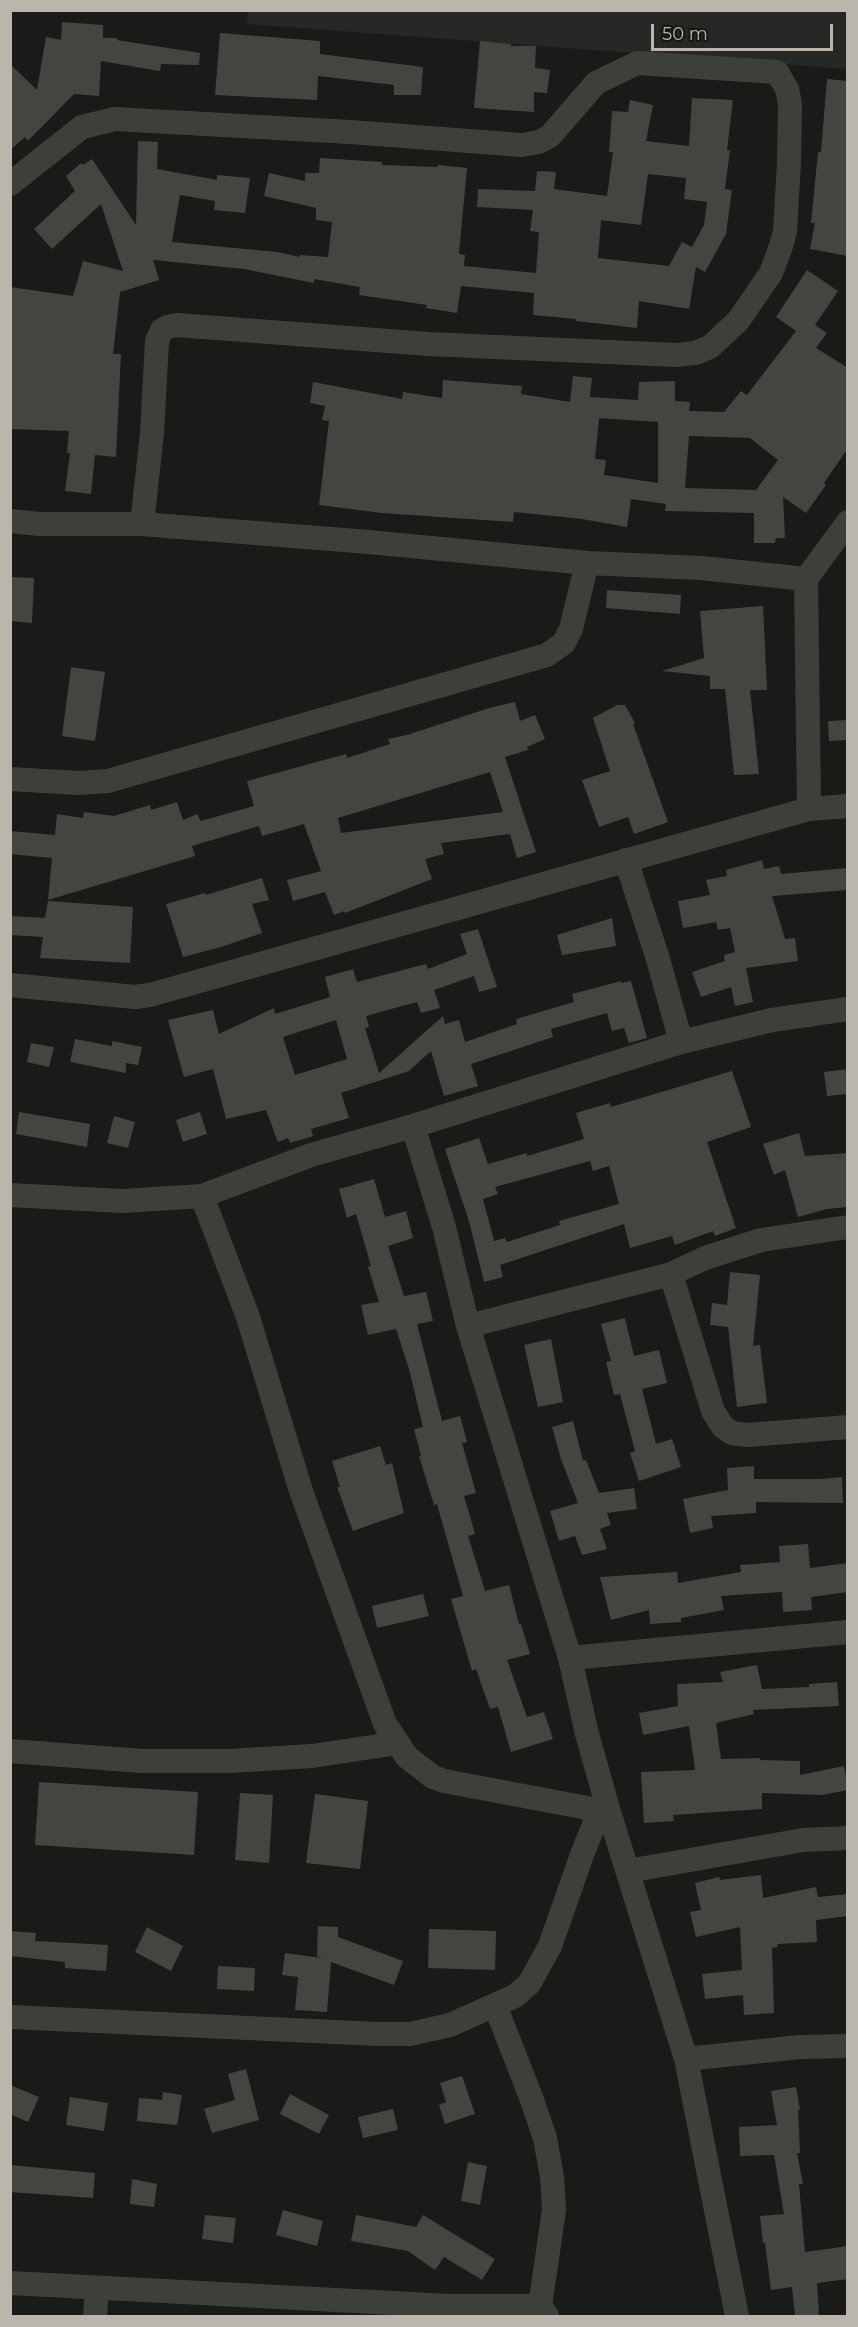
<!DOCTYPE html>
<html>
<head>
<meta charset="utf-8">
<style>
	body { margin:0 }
	#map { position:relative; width:858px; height:2327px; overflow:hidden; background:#1a1b19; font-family:Montserrat,sans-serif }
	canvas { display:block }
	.frame { position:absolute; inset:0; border:12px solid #bab6ab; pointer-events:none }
	.scale { position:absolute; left:651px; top:24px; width:182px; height:27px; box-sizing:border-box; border:3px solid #bab6ab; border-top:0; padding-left:8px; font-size:18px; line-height:21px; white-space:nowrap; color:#bab6ab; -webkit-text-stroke:4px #161613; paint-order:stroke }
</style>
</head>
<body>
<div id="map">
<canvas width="858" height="2327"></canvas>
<div class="frame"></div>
<div class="scale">50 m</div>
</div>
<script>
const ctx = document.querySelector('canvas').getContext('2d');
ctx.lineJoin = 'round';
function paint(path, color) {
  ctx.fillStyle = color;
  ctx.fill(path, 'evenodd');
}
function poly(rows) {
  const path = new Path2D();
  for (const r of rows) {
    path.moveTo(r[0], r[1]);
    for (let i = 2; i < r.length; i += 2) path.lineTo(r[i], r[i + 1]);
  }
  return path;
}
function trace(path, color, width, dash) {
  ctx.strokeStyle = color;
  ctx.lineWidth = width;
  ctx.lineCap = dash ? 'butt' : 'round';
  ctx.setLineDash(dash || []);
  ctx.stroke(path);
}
const built = poly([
	[248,10,847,11,847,69,247,24]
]);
const building = poly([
	[62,22,103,25,103,38,117,38,117,40,200,53,199,65,161,64,160,71,101,61,99,96,74,94,28,141,25,137,10,150,10,64,37,90,46,37,61,40],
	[220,33,320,41,320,54,423,67,421,95,394,95,394,85,318,76,317,100,215,95],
	[480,41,511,44,511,46,536,46,535,68,550,70,547,93,534,92,534,112,474,108],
	[827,79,848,81,848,256,810,249,815,223,811,223,818,152,821,152],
	[692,98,733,100,727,150,730,150,725,189,732,190,726,234,705,272,696,267,689,309,639,301,637,328,576,321,576,319,533,315,534,293,461,286,457,313,426,308,427,305,359,295,360,287,314,279,314,283,244,269,153,260,159,280,120,292,113,354,121,354,116,457,95,455,91,494,65,491,70,453,67,453,69,431,10,429,10,287,73,296,83,261,123,271,101,204,52,249,34,229,75,191,66,176,81,163,83,165,92,159,136,225,138,141,158,142,157,169,217,180,217,175,250,178,245,213,214,210,215,201,180,195,172,242,277,252,300,257,300,255,328,257,332,222,316,220,316,208,264,196,269,173,305,181,305,173,319,173,320,158,382,162,382,165,438,167,438,165,467,168,459,254,465,255,464,266,536,273,539,232,530,231,533,210,477,207,478,189,535,191,537,171,556,172,554,189,607,196,613,152,609,152,612,111,628,112,630,100,653,105,646,141,689,146],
	[648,174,686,178,684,199,707,202,704,225,692,247,682,242,669,266,598,258,601,220,641,225],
	[807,270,838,291,815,325,827,333,816,348,848,368,848,448,824,483,826,485,806,513,783,497,785,538,776,538,775,543,754,543,754,513,665,511,666,504,631,499,627,527,582,519,514,512,513,522,382,513,319,505,329,421,322,420,325,406,310,403,313,382,402,399,403,392,442,398,443,380,522,386,521,394,570,402,573,376,592,378,590,397,638,400,639,382,675,381,675,401,690,402,689,411,724,412,741,391,747,395,796,331,776,317],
	[599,418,658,422,658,483,604,475,606,460,595,459],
	[689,436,750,438,778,460,756,490,685,488],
	[10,577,34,578,32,623,10,621],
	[607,590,681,595,680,614,606,608],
	[763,606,767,690,750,690,759,774,734,775,725,689,710,689,710,676,662,671,704,658,700,611],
	[71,667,105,672,95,741,62,736],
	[515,702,520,721,535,715,545,739,527,747,528,750,505,757,536,852,517,858,510,834,441,843,444,854,425,859,432,879,345,913,344,911,334,915,325,892,293,901,287,880,321,871,304,824,262,836,259,826,192,846,195,856,48,900,52,858,10,854,10,831,55,835,57,814,83,818,84,812,114,816,150,805,151,810,177,802,183,820,197,814,201,821,254,806,247,781,346,754,347,758,390,744,388,739,407,735,489,708],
	[490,772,503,812,341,833,338,818],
	[617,705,625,705,635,723,633,724,668,822,634,834,628,817,599,827,582,780,610,771,593,718],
	[848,720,848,740,829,741,828,721],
	[762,860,764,869,779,866,781,874,848,868,848,890,772,896,785,939,795,938,798,961,746,968,753,1002,735,1006,731,987,701,997,692,972,725,961,724,955,735,952,730,928,718,930,716,922,683,928,678,901,710,895,706,880,727,876,726,870],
	[262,878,269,900,252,904,262,933,221,947,183,957,166,904,205,893,206,895],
	[48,901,133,907,130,963,40,958,43,937,10,935,10,916,45,918],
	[612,918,616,946,562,955,557,935],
	[478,929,497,987,479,992,474,976,434,990,440,1008,421,1013,417,1002,366,1016,369,1027,365,1028,379,1073,443,1016,445,1024,459,1020,465,1042,517,1024,516,1019,574,1002,572,994,621,981,621,983,631,981,647,1038,629,1043,624,1028,612,1031,607,1013,551,1029,553,1037,471,1064,478,1086,444,1096,431,1051,409,1071,341,1093,349,1118,311,1129,313,1136,290,1143,288,1138,278,1142,266,1110,226,1119,213,1069,184,1077,168,1020,213,1010,219,1034,274,1008,275,1014,330,997,325,977,353,969,357,982,426,964,428,969,467,954,460,934],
	[336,1020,347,1059,295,1075,283,1037],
	[75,1039,112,1046,112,1041,142,1047,138,1065,126,1063,126,1073,70,1062],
	[31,1043,54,1047,49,1067,27,1062],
	[848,1069,848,1094,827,1096,824,1072],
	[732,1071,751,1127,707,1142,736,1228,715,1236,713,1231,675,1245,672,1236,630,1248,624,1224,500,1265,503,1277,484,1282,469,1221,445,1149,479,1138,488,1164,527,1153,527,1156,584,1139,576,1113,610,1103,611,1107],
	[590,1161,593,1171,609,1166,619,1204,559,1221,560,1225,507,1242,505,1238,494,1241,483,1199,498,1194,495,1187],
	[19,1112,90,1124,87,1147,16,1134],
	[200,1112,207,1134,183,1142,176,1120],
	[114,1116,135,1122,128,1148,107,1143],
	[799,1133,805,1156,848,1153,848,1207,827,1209,798,1217,785,1170,774,1175,763,1144],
	[374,1179,385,1217,406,1211,413,1238,388,1246,404,1296,426,1292,433,1321,417,1324,442,1421,460,1416,467,1442,462,1443,476,1493,464,1496,475,1534,468,1536,485,1591,509,1585,519,1624,521,1624,530,1654,507,1660,527,1717,544,1712,553,1739,511,1752,498,1707,490,1709,476,1669,472,1671,451,1599,463,1596,437,1504,434,1505,419,1456,421,1456,414,1429,423,1427,409,1369,396,1329,368,1335,361,1305,379,1302,368,1267,371,1266,356,1214,347,1218,339,1189],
	[730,1272,760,1275,753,1346,760,1345,767,1403,737,1407,728,1327,710,1325,712,1303,727,1305],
	[625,1318,634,1356,659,1350,667,1383,642,1389,656,1444,672,1439,681,1467,639,1481,630,1453,635,1451,620,1394,614,1395,606,1362,611,1361,601,1324],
	[551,1339,563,1402,538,1407,524,1345],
	[573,1421,583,1461,586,1460,599,1493,634,1488,637,1509,607,1513,611,1525,600,1529,607,1549,582,1555,575,1536,559,1541,550,1511,578,1503,561,1459,552,1427],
	[380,1446,386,1465,392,1463,404,1513,353,1531,337,1487,340,1487,332,1461],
	[754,1466,754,1479,820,1479,842,1477,843,1503,756,1502,756,1513,711,1516,713,1528,690,1533,683,1499,728,1490,727,1468],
	[808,1544,810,1568,848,1563,848,1592,811,1597,812,1610,783,1612,782,1592,721,1596,724,1610,681,1618,681,1622,650,1624,649,1610,611,1620,600,1577,677,1572,678,1583,741,1572,740,1565,780,1562,779,1546],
	[423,1594,429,1616,377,1628,372,1606],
	[757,1665,762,1689,809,1687,809,1684,837,1682,839,1706,753,1710,754,1714,716,1723,721,1759,760,1758,760,1760,800,1761,800,1775,844,1766,848,1790,822,1795,762,1793,762,1809,673,1815,674,1821,644,1823,641,1772,695,1770,689,1726,643,1735,639,1713,678,1706,677,1684,723,1682,720,1672],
	[39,1782,198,1792,194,1855,35,1845],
	[240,1793,273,1795,269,1863,235,1860],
	[315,1794,368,1801,360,1869,306,1863],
	[761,1875,763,1898,816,1887,818,1897,848,1894,848,1916,816,1920,817,1942,777,1944,778,1947,772,1948,774,2013,744,2015,743,1995,705,1999,702,1974,742,1970,740,1927,696,1937,690,1912,701,1910,695,1883,719,1877,720,1880],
	[318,1926,338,1927,338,1937,403,1961,394,1985,331,1962,327,2012,295,2010,298,1977,282,1975,285,1953,321,1958,317,1956],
	[147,1927,183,1946,171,1971,135,1952],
	[429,1929,496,1931,495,1970,428,1968],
	[10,1931,36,1933,35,1941,108,1945,106,1971,65,1968,65,1962,10,1956],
	[218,1966,255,1968,254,1991,217,1989],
	[246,2069,259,2120,212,2133,204,2109,235,2100,228,2074],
	[462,2076,475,2114,445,2124,439,2105,446,2102,440,2083],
	[10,2085,39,2097,28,2122,10,2114],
	[796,2087,800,2110,798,2110,800,2153,797,2153,803,2184,799,2184,805,2252,848,2246,848,2279,817,2283,819,2316,795,2316,792,2287,771,2290,765,2243,763,2243,760,2216,784,2214,774,2155,740,2156,739,2127,777,2125,771,2091],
	[163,2092,182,2095,177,2125,137,2121,139,2098,162,2100],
	[290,2094,329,2115,319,2134,280,2114],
	[70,2097,108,2103,104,2131,66,2125],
	[393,2109,398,2130,363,2138,358,2117],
	[468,2162,487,2166,480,2205,461,2201],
	[10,2165,95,2173,93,2198,10,2192],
	[132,2179,157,2184,154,2207,130,2204],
	[283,2210,323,2221,317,2246,276,2235],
	[205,2215,236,2218,233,2243,202,2239],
	[356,2215,416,2227,423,2215,495,2259,482,2280,444,2257,435,2270,408,2251,351,2241]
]);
const street = poly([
	[10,184,82,127,115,119,350,132,522,145,539,142,550,136,596,83,637,63,777,72,787,89,790,104,789,163,785,231,781,246,771,273,738,321,710,347,695,353,676,355,428,344,177,325,167,327,162,330,157,341,152,433,142,524],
	[10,521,40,524,142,524,369,542,587,563,701,568,806,579],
	[10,779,79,783,108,781,547,655,564,643,571,629,587,563],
	[809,809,806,579,848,522],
	[626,860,658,959,681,1042],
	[10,985,135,997,150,995,809,809,848,806],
	[413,1126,444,1227,468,1326,570,1658,587,1734,609,1812,686,2059,737,2316],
	[10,1195,122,1201,202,1196,311,1155,413,1126,681,1042,772,1020,848,1009],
	[202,1196,248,1317,301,1491,385,1724,407,1757,433,1777,444,1781,609,1812],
	[671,1274,713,1411,723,1427,732,1433,748,1435,848,1427],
	[468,1326,671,1274,705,1258,761,1240,848,1227],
	[570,1658,848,1632],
	[10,1751,142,1761,230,1761,312,1756,398,1743],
	[628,1871,803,1840,848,1838],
	[495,2005,532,2100,545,2138,552,2177,554,2210,540,2306,547,2316],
	[10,2017,378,2034,410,2034,450,2025,515,1996,529,1984,550,1946,583,1852,600,1810],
	[686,2059,800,2047,848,2046],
	[10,2283,450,2306,540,2306],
	[95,2316,97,2288]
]);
paint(built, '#272825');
paint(building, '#444540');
trace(street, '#3f3f3a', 24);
</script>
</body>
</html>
